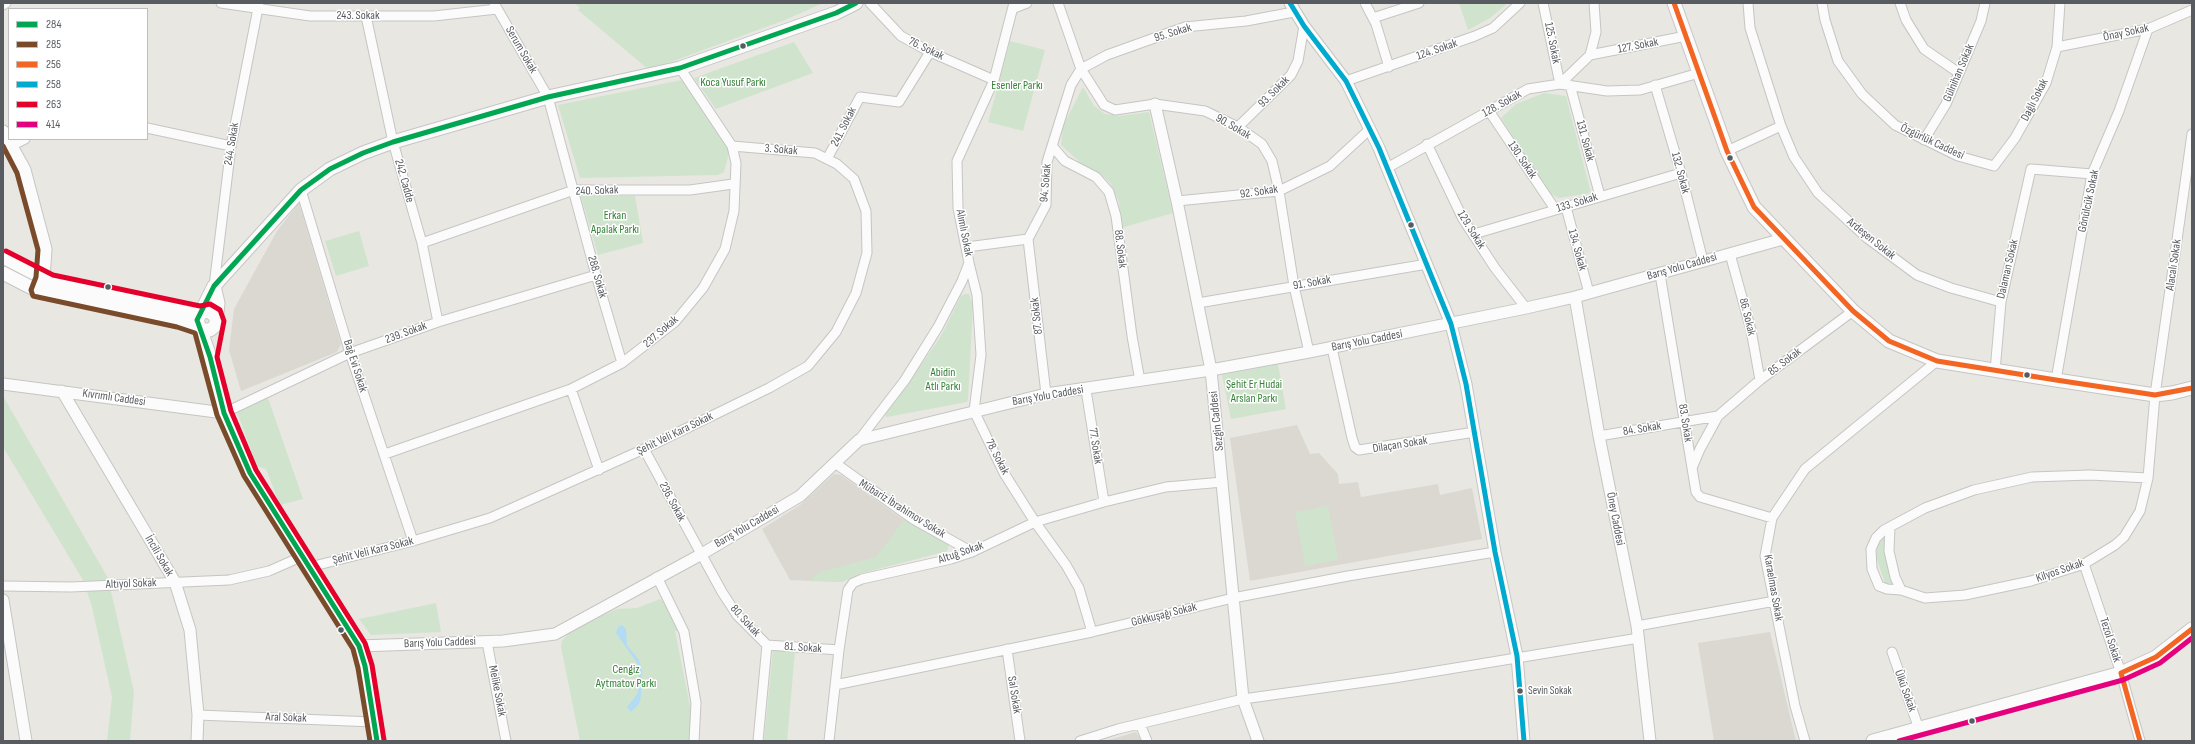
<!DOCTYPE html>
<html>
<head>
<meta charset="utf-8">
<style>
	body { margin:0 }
	#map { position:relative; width:2195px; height:744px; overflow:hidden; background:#e8e7e2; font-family:"Sofia Sans Condensed",sans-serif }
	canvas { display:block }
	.frame { position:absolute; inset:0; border:4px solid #585c60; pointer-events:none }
	.legend { position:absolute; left:8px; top:8px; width:140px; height:132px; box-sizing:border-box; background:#fff; border:1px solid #bcbebf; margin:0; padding:5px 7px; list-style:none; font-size:12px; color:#585c60 }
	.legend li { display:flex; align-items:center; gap:8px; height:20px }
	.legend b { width:20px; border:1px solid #bcbebf }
</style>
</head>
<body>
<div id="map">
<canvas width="2195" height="744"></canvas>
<div class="frame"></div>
<ul class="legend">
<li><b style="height:5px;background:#00a651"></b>284</li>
<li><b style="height:5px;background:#7a4b2a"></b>285</li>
<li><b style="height:5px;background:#f26522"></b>256</li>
<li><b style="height:5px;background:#00a9ce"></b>258</li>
<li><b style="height:5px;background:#e4002b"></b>263</li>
<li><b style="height:5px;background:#e5007d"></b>414</li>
</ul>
</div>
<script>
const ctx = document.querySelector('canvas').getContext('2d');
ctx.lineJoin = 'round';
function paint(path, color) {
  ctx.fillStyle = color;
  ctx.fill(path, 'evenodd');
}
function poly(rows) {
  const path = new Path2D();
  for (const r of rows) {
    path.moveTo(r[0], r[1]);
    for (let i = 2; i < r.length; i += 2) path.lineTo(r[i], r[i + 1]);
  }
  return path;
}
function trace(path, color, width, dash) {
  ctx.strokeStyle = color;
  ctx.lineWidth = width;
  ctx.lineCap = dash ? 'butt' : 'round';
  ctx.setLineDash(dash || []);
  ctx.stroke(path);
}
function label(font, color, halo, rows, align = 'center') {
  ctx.font = font + ' "Sofia Sans Condensed",sans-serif';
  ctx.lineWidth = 3;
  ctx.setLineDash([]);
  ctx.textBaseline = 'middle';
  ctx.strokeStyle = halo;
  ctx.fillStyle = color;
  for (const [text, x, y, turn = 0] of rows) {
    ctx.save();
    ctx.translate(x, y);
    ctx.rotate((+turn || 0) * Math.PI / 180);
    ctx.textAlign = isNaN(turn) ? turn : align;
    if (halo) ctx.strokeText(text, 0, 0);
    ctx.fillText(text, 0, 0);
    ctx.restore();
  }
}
const education = poly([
	[299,203,341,344,337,352,241,391,229,350,234,309,277,231],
	[1297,425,1310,454,1319,453,1338,474,1339,484,1358,482,1361,497,1438,484,1440,495,1472,488,1482,539,1250,581,1230,438],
	[834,474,841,475,904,520,949,542,947,551,858,574,842,582,790,580,762,529,800,505],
	[1770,632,1796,741,1714,741,1698,643],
	[1136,732,1142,741,1105,741]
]);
const green = poly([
	[575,3,823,3,785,20,649,70,578,10,580,8],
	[1459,3,1508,3,1490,18,1468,30],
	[1010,41,1045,50,1023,131,988,122],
	[794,42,813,73,716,109,694,78],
	[682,80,726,145,729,153,724,172,718,175,580,178,558,105],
	[1083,87,1094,106,1105,114,1119,116,1149,112,1173,213,1121,228,1119,202,1110,183,1098,172,1081,163,1061,145,1063,126],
	[1544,93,1566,96,1591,193,1559,198,1549,193,1501,118,1516,104],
	[581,196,635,196,643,243,598,255],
	[359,231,369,266,336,276,325,241],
	[965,294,969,294,973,305,968,400,967,402,887,417,884,414,910,381,941,336,961,296],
	[1278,364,1286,409,1231,419,1222,375],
	[3,396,108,578,134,692,130,741,107,741,112,697,92,607,83,580,3,447],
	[268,398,303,499,280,505,266,469,257,466,237,412],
	[1328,506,1338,560,1305,566,1295,512],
	[904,520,949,542,947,551,858,574,842,582,809,581,820,572,876,557],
	[1881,536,1885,536,1884,549,1893,584,1891,587,1886,586,1876,557,1877,544],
	[660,599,667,604,680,630,675,631,691,711,689,741,580,741,561,647,562,641,571,630,617,609,637,608],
	[436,603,441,632,371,635,359,619],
	[773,649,795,651,787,741,764,741]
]);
const water = poly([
	[622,625,626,629,627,645,639,660,642,671,641,696,639,704,631,712,627,707,638,693,639,669,637,663,616,633,618,627]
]);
const minor = poly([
	[221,3,310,16,434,16,497,9],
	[494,3,548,97,596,275,622,363],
	[870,3,901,36,930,52,994,80],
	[1058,3,1081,69,1104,105,1115,110,1155,104,1205,111,1238,127,1262,144,1272,161,1279,191,1294,286,1309,352],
	[1365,3,1376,24,1389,67],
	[1543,3,1560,84],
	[1748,3,1750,28,1781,126,1794,157,1818,193,1867,238,1917,275,1951,288,2001,302],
	[1822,3,1825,20,1838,61,1862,94,1895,125,1958,156,1994,166,2015,138,2046,83,2057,47,2060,3],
	[1900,3,1906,20,1924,49,1959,73],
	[3,5,6,3],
	[1014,8,1027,3],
	[366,16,393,142,422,243,438,322],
	[1373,18,1419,3],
	[2057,47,2148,29,2192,10],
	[1590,55,1686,36],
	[1346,81,1475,36,1493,28,1520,3],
	[1560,84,1590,55,1596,32,1594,3],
	[1570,85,1600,196],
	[1655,85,1681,173,1703,261],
	[1489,111,1555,209],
	[1238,127,1291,75,1298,61,1304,26],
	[147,128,231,146],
	[1924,140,1946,104,1981,21,1985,3],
	[1427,144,1463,219,1495,268,1526,308],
	[11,146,25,139],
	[1052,146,1065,161,1096,177,1109,192,1116,216,1132,336,1140,381],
	[1727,151,1781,126],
	[827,159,860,97,899,102,930,52],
	[1387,168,1528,89,1560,84,1607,91,1640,90,1699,73],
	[301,190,350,353,413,541],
	[1177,201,1279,191,1330,166,1370,129],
	[1566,207,1589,293],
	[1474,234,1681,173],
	[1028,239,1046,394],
	[422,243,574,190,690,190,733,184],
	[967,247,1028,239,1046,205,1047,162,1071,85,1081,69,1107,55,1185,27,1246,21,1294,12],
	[1730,254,1751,330,1760,380],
	[969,263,977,295,981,355,974,411,1004,473,1035,522,1066,565,1079,588,1092,632],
	[1660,274,1696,492,1700,497,1772,518],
	[214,286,231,146,259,3],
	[1198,303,1427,264],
	[1332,348,1352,438,1355,447,1359,450,1475,432],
	[1995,371,2001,302,2031,169,2092,174],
	[2056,380,2092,174,2119,111,2148,29],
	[571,389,599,470],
	[1086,390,1104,502],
	[224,413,350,353,438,322,596,275],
	[1599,436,1718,416,1760,380,1853,311],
	[859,440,905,380,938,327,962,281,969,263,958,208,957,161,994,80,1014,3],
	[644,449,722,592,737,615,767,645,758,741],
	[385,454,571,389,622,363,675,322,703,288,725,249,734,211,736,163,732,146,680,68],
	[835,463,913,519,972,552],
	[1692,468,1700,449,1718,416],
	[1890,527,1889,551,1895,577,1901,590,1925,598,1965,595,2031,581,2084,564,2115,545,2124,537,2140,511,2148,478,2155,395,2192,134],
	[2084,564,2121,673,2140,741],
	[310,567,413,541,490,518,644,449,769,388,808,366,836,332,856,293,867,253,866,211,854,179,837,164,815,153,732,146],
	[657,577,684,632,696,703,694,741],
	[3,586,71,587,229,580,269,571,303,556],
	[1901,590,1887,589,1879,586,1872,569,1871,549,1876,538,1884,530,1925,508,1974,490,2032,477,2090,475,2148,478],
	[1637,626,1775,601],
	[487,642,506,741],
	[767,645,839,650],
	[1007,649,1020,741],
	[1892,652,1919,729],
	[835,685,1092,632,1233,598,1348,576,1495,552],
	[198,715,374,722],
	[1140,724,1147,741],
	[829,741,839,650,848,590,853,583,862,579,951,559,972,552,1035,522,1104,502,1166,487,1223,482],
	[1080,741,1118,729,1243,699,1394,678,1639,638],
	[1805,741,1795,706,1765,556,1772,518,1805,469,1937,361]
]);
const tertiary = poly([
	[1290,3,1304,26,1346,81,1379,148,1451,324,1466,384,1495,552,1517,656,1524,741],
	[1155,104,1177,201,1211,370,1243,699,1258,741],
	[1575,297,1599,436,1637,626,1650,741],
	[3,384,224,413],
	[62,391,175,582,190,630,198,715,197,741],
	[3,600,26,741],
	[359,646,503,641,555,634,700,555,800,496,859,440,1046,394,1211,370,1309,352,1526,308,1575,297,1783,239]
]);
const secondary = poly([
	[1674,3,1727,151,1754,207,1853,311,1889,341,1937,361,2056,380,2155,395,2172,393,2192,388],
	[3,132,24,170,45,249,43,279,40,285],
	[3,257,51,282,200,313,209,311,216,317],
	[3,273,38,291,179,320,204,330,210,330,215,326],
	[214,286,218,303,216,322],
	[377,741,365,666,359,646,250,473,224,413,210,357,197,320,214,286,301,190,330,169,363,153,393,142,548,97,680,68,836,13,856,3],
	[1873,741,2121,673,2156,657,2192,629]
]);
const bus1 = poly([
	[377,741,365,666,359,646,250,473,224,413,210,357,197,320,214,286,301,190,330,169,363,153,393,142,548,97,680,68,836,13,856,3]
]);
const bus2 = poly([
	[3,146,17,173,38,250,36,277,31,290,33,296,177,327,195,333,217,415,244,476,353,649,358,668,370,741]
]);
const bus3 = poly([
	[1674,3,1727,151,1754,207,1853,311,1889,341,1937,361,2056,380,2155,395,2192,388],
	[2140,741,2121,673,2156,657,2192,629]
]);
const bus4 = poly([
	[1290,3,1304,26,1346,81,1379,148,1451,324,1466,384,1495,552,1517,656,1524,741]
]);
const bus5 = poly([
	[6,251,53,275,200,306,210,304,220,310,224,321,217,357,231,411,256,470,365,643,372,665,384,740]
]);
const bus6 = poly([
	[1899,741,2123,680,2160,663,2192,638]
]);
const markers = [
	[743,46,3.5,"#585c60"],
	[1730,158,3.5,"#585c60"],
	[1411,225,3.5,"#585c60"],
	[108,287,3.5,"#585c60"],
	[2027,375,3.5,"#585c60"],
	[341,630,3.5,"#585c60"],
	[1520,691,3.5,"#585c60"],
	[1972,721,3.5,"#585c60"]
];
const busNames = [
	["Sevin Sokak",1528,691]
];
const streetNames = [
	["243. Sokak",358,16],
	["95. Sokak",1173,33,-17],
	["Önay Sokak",2126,33,-12],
	["125. Sokak",1552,43,79],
	["127. Sokak",1638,46,-11],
	["76. Sokak",926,49,26],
	["Serum Sokak",521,50,60],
	["124. Sokak",1437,50,-19],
	["Gülnihan Sokak",1959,73,-67],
	["93. Sokak",1274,92,-45],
	["Dağlı Sokak",2035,100,-63],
	["128. Sokak",1502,104,-29],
	["241. Sokak",844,127,-63],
	["90. Sokak",1233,127,30],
	["131. Sokak",1585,141,75],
	["Özgürlük Caddesi",1932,142,25],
	["244. Sokak",232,144,-81],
	["3. Sokak",781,150,5],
	["130. Sokak",1522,160,56],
	["132. Sokak",1680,173,75],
	["242. Cadde",404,181,74],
	["94. Sokak",1046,183,-85],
	["240. Sokak",597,191,-2],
	["92. Sokak",1259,192,-8],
	["Gönülcük Sokak",2089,201,-78],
	["133. Sokak",1577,203,-17],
	["129. Sokak",1471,230,58],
	["Alımlı Sokak",964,233,79],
	["Ardeşen Sokak",1871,239,39],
	["88. Sokak",1120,249,83],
	["134. Sokak",1577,250,75],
	["Alacalı Sokak",2174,265,-82],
	["Barış Yolu Caddesi",1682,267,-16],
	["Dalaman Sokak",2008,269,-77],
	["288. Sokak",597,277,74],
	["91. Sokak",1312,283,-10],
	["87. Sokak",1037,316,-96],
	["86. Sokak",1747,317,76],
	["237. Sokak",661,332,-41],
	["239. Sokak",406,333,-20],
	["Barış Yolu Caddesi",1367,341,-11],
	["85. Sokak",1785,362,-37],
	["Bağ Evi Sokak",355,366,72],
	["Barış Yolu Caddesi",1048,396,-10],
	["Kıvrımlı Caddesi",114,398,8],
	["Sezgin Caddesi",1217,421,-96],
	["83. Sokak",1685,423,81],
	["84. Sokak",1642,429,-9],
	["Şehit Veli Kara Sokak",675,434,-26],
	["Dilaçan Sokak",1400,445,-9],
	["77. Sokak",1095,446,81],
	["78. Sokak",997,457,63],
	["236. Sokak",672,502,62],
	["Mübariz İbrahimov Sokak",902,509,32],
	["Öney Caddesi",1615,519,79],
	["Barış Yolu Caddesi",747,527,-30],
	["Şehit Veli Kara Sokak",373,551,-14],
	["Altuğ Sokak",961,553,-19],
	["İncili Sokak",159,556,60],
	["Kilyos Sokak",2060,571,-19],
	["Altıyol Sokak",131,584,-2],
	["Karaelmas Sokak",1773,588,80],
	["Gökkuşağı Sokak",1164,615,-14],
	["80. Sokak",745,621,48],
	["Tezol Sokak",2110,640,72],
	["Barış Yolu Caddesi",440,643,-2],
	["81. Sokak",803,648,4],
	["Melike Sokak",497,691,79],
	["Ülkü Sokak",1905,691,70],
	["Sal Sokak",1014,695,81],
	["Aral Sokak",286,718,2]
];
const parkNames = [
	["Koca Yusuf Parkı",733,83],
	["Esenler Parkı",1017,86],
	["Erkan",615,216],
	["Apalak Parkı",615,230],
	["Abidin",943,373],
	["Atlı Parkı",943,387],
	["Şehit Er Hudai",1254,385],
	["Arslan Parkı",1254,399],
	["Cengiz",626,670],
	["Aytmatov Parkı",626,684]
];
paint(education, '#dad8d1');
paint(green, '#d0e4cd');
paint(water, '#b4dbf4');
trace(minor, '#c5c5c4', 11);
trace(tertiary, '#c5c5c4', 13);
trace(secondary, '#c5c6c5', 15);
trace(minor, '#fcfbfb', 9);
trace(tertiary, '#fcfbfb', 11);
trace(secondary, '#fcfbfb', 13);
trace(bus1, '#00a651', 5);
trace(bus2, '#7a4b2a', 5);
trace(bus3, '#f26522', 5);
trace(bus4, '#00a9ce', 5);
trace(bus5, '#e4002b', 5);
trace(bus6, '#e5007d', 5);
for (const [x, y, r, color] of markers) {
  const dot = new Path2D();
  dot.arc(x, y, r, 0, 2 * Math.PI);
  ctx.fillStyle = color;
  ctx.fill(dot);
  trace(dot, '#fff', 1.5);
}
label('11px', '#585c60', '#fff', busNames, 'left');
label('12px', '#585c60', '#fff', streetNames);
label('12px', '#368138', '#fff', parkNames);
</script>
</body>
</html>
